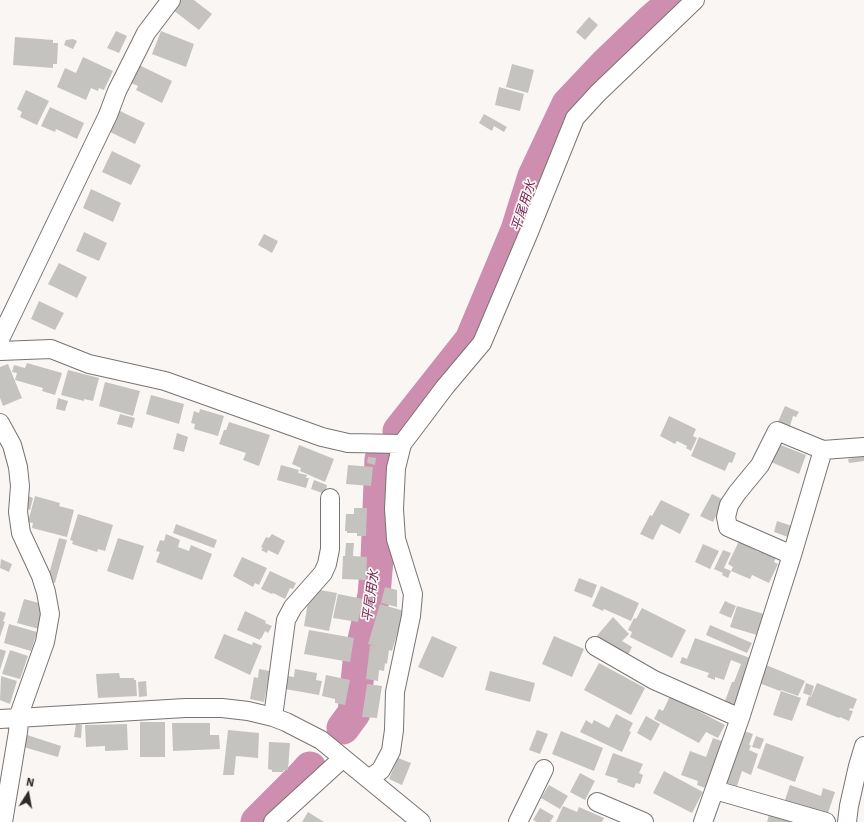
<!DOCTYPE html>
<meta charset="utf-8">
<style>
body{margin:0}
#map{position:relative;width:864px;height:822px;overflow:hidden;background:#faf6f4;font-family:"IBM Plex Sans",sans-serif}
canvas{display:block}
.north{position:absolute;left:8px;top:774px;width:40px;height:40px;-webkit-text-stroke:3px #faf6f4;paint-order:stroke;rotate:11deg;font-size:11px;font-weight:700;line-height:16px;text-align:center;color:#2d2c2b}
.north::after{content:'';display:block;margin:auto;width:14px;height:18px;background:#2d2c2b;clip-path:polygon(50% 0,100% 100%,50% 72%,0 100%)}
</style>
<div id="map">
<canvas width="864" height="822"></canvas>
<div class="north">N</div>
</div>
<script>
const ctx = document.querySelector('canvas').getContext('2d');
ctx.lineJoin = 'round';
const poly = rows => new Path2D(rows.map(r => 'M' + r).join(''));
function trace(path, color, width, dash) { ctx.strokeStyle = color; ctx.lineWidth = width; ctx.lineCap = dash ? 'butt' : 'round'; ctx.setLineDash(dash || []); ctx.stroke(path); }
function paint(path, color) { ctx.fillStyle = color; ctx.fill(path, 'evenodd'); }
function label(font, color, halo, rows, align = 'center') {
  ctx.font = font + ' "IBM Plex Sans","Noto Sans JP",sans-serif'; ctx.lineWidth = 3.5; ctx.setLineDash([]); ctx.textBaseline = 'middle'; ctx.strokeStyle = halo; ctx.fillStyle = color; for (const [text, x, y, turn = 0] of rows) {
    ctx.save(); ctx.translate(x, y); ctx.rotate((+turn || 0) * Math.PI / 180); ctx.textAlign = isNaN(turn) ? turn : align; if (halo) ctx.strokeText(text, 0, 0); ctx.fillText(text, 0, 0); ctx.restore();
  }
}
const river = poly([
 [399,431,471,340,517,230,534,176,568,104,605,65,651,21,675,0],
 [343,728,354,713,359,662,374,595,377,559,381,459],
 [257,822,301,778,310,768]
]);
const building = poly([
 [180,0,194,0,212,14,199,30,173,10],
 [589,17,598,25,585,40,576,32],
 [116,31,127,36,119,53,107,48],
 [161,31,194,44,186,67,152,54],
 [15,37,53,40,53,43,58,43,57,64,53,64,53,68,13,65],
 [73,39,77,41,73,49,64,45,66,40],
 [83,57,113,71,104,90,99,88,98,91,91,88,86,100,57,87,65,68,76,73],
 [512,64,534,70,528,93,506,87],
 [139,65,172,81,162,103,136,90,138,86,131,83],
 [499,87,524,94,520,111,495,105],
 [26,90,49,101,37,125,20,117,22,112,17,109],
 [50,107,84,123,77,139,56,129,55,132,41,126],
 [118,110,145,123,135,144,108,131],
 [484,114,507,127,504,132,494,126,492,131,479,123],
 [112,151,141,165,131,185,102,172],
 [91,189,121,203,113,222,83,208],
 [84,232,107,243,99,261,76,251],
 [264,234,278,241,272,253,258,245],
 [59,263,87,277,77,298,48,284],
 [39,301,64,313,55,330,31,319],
 [27,363,62,373,55,395,42,391,43,388,15,380,17,373,12,372,14,365,25,368],
 [8,364,22,398,3,406,0,398,0,367],
 [68,370,99,378,93,401,84,399,84,401,61,395],
 [105,382,140,391,133,416,99,406],
 [151,395,184,404,179,424,146,414],
 [58,398,68,401,65,411,56,409],
 [785,406,799,412,796,417,793,416,789,429,777,424],
 [200,409,224,416,218,436,194,429,195,424,191,423,194,411,199,413],
 [120,414,135,418,132,428,117,424],
 [669,416,696,429,693,436,697,438,691,451,686,448,687,446,677,441,675,444,660,436],
 [229,422,270,435,259,466,243,460,246,453,219,444,224,430,226,430],
 [177,433,188,437,184,452,173,449],
 [699,437,736,453,732,463,729,462,725,471,691,456],
 [778,444,806,455,799,474,771,462],
 [299,445,334,459,325,482,300,471,301,468,292,464],
 [864,456,864,461,849,463,848,459],
 [368,457,376,458,375,465,367,463],
 [281,465,299,470,298,473,307,475,306,478,309,478,306,488,277,480],
 [348,465,373,467,371,486,346,484],
 [314,480,327,485,325,494,311,489],
 [712,494,724,500,713,522,700,516],
 [28,496,33,498,30,510,25,508],
 [35,496,60,503,59,506,74,510,67,537,32,528,33,523,28,522],
 [661,500,690,514,680,534,661,524,653,540,640,534,650,515,652,516],
 [354,508,367,508,366,536,357,536,357,533,347,533,347,531,345,531,346,514,354,514],
 [78,514,113,525,105,551,98,549,97,552,72,544,73,541,70,540],
 [777,521,792,526,788,537,774,532],
 [176,524,217,540,214,548,173,533],
 [166,534,180,540,178,547,189,551,191,545,212,554,202,580,156,562,160,552,156,551,160,540,164,541],
 [272,534,285,541,278,555,268,550,267,553,261,550,263,548,261,547,266,537,269,538],
 [59,538,67,540,55,583,47,581],
 [118,538,144,546,133,580,107,571],
 [739,541,759,552,760,550,776,558,774,562,778,564,769,583,752,575,750,579,731,571,733,567,728,564],
 [346,543,354,543,353,556,367,557,366,580,342,579,343,556,345,556],
 [703,544,719,551,710,569,695,562],
 [723,550,731,553,724,568,731,571,728,578,722,575,723,573,714,569],
 [242,557,267,568,259,585,255,583,253,587,233,576],
 [1,559,12,564,9,572,0,568],
 [270,571,296,583,293,589,290,588,285,599,273,593,272,594,261,589],
 [579,578,597,585,592,598,574,591],
 [601,586,639,603,631,621,604,609,603,611,592,606],
 [385,587,397,590,397,607,381,603],
 [320,590,337,593,329,631,304,626,308,602],
 [338,594,363,599,358,622,333,618],
 [24,599,39,603,41,621,39,629,17,623],
 [725,601,736,606,731,618,719,613],
 [380,604,404,611,392,651,389,650,387,664,385,663,384,671,379,670,378,681,366,679,370,645,377,646,368,644],
 [737,606,764,614,757,635,730,627],
 [642,608,686,630,672,658,630,637,632,632,628,630,634,618,636,619],
 [0,611,6,613,3,621,5,622,0,637],
 [245,611,266,621,265,623,272,626,268,633,265,631,261,639,260,638,260,640,237,630],
 [613,617,629,634,622,641,632,647,626,659,595,638],
 [9,624,37,632,31,651,4,643],
 [710,625,752,643,747,653,706,635],
 [309,630,354,638,350,662,304,654],
 [224,634,252,645,253,642,262,646,250,675,214,658],
 [432,636,457,647,443,678,418,667],
 [554,636,584,649,572,677,542,664],
 [695,638,753,659,736,714,722,709,732,682,734,682,741,664,731,660,724,680,715,677,715,680,707,677,709,673,680,663,682,657,687,659],
 [0,649,6,651,0,670],
 [10,650,28,656,20,679,2,674],
 [599,663,645,688,631,715,584,690],
 [766,665,805,681,798,696,781,690,780,691,759,683],
 [259,669,270,671,264,702,250,699,254,677,258,678],
 [295,669,317,673,316,680,322,681,319,695,285,689,288,676,294,677],
 [490,671,535,683,530,702,485,690],
 [119,673,120,678,134,678,134,680,136,680,137,696,98,698,96,674],
 [326,675,350,680,345,705,335,703,335,699,322,696],
 [1,676,17,681,10,704,0,700],
 [146,681,147,696,139,697,138,682],
 [806,683,814,686,811,696,803,693],
 [817,683,857,699,853,709,850,708,849,710,853,711,849,721,840,717,839,718,806,705,809,696,811,697],
 [367,684,382,686,377,718,362,717],
 [781,691,801,698,792,721,773,715],
 [670,696,725,725,718,738,706,732,699,743,654,719,659,709,663,711],
 [616,714,633,723,629,731,631,732,622,752,580,732,586,720,592,724,594,720,609,728],
 [646,716,660,724,651,741,637,733],
 [140,722,165,722,165,757,140,757],
 [172,723,210,723,210,735,219,735,220,749,173,751],
 [76,724,82,725,81,738,74,737],
 [127,724,128,750,105,751,105,746,86,747,85,725],
 [228,730,259,733,258,758,236,756,234,775,223,775],
 [537,730,548,734,540,754,529,750],
 [741,730,753,734,749,745,751,745,749,750,758,754,751,775,742,771,737,786,723,782],
 [561,731,603,748,594,771,552,754],
 [24,734,61,746,58,757,20,746],
 [756,736,764,739,760,749,752,747],
 [713,738,727,743,710,790,697,785,698,781,681,775,690,751,706,757],
 [269,742,290,743,288,770,284,770,283,772,272,772,272,770,268,769],
 [766,743,804,757,795,782,757,768],
 [613,753,643,764,639,773,643,775,640,784,636,783,634,788,617,782,618,779,605,775],
 [398,758,411,763,402,785,389,779],
 [664,771,703,792,692,813,653,793],
 [580,773,595,781,585,800,570,792],
 [549,785,568,796,560,809,541,798],
 [790,785,821,796,823,788,835,792,826,819,783,806],
 [563,806,577,812,579,807,604,818,602,822,556,822],
 [540,808,554,816,550,822,537,822,533,820],
 [308,812,324,822,302,822],
 [769,815,791,822,767,822]
]);
const minor = poly([
 [0,339,108,115,117,91,146,33,171,0],
 [0,351,51,349,89,364,165,381,322,437,348,443,402,444],
 [0,423,12,445,18,467,20,486,18,512,21,533,41,576,46,592,50,614,45,642,20,712,18,732,3,822],
 [792,555,728,527,726,517,729,505,737,493,760,465,777,431,823,450],
 [595,646,654,680,740,718],
 [273,717,286,620,293,607,323,573,327,564,330,549,330,498],
 [0,719,185,708,222,708,248,711,273,717,286,722,321,740,421,822],
 [369,779,381,770,391,751,394,730,395,692,411,616,413,594,396,539,394,509,396,468,402,444,445,387,482,343,529,232,575,118,598,93,695,0],
 [715,790,826,822],
 [597,802,644,822],
 [273,822,343,758],
 [518,822,544,769],
 [703,822,740,718,792,555,823,450,864,447],
 [847,822,849,806,858,766,864,746]
]);
const waterNames = [
 ["平尾用水",524,206,-72],
 ["平尾用水",371,596,-82]
];
trace(river, '#ce8eb0', 33);
paint(building, '#c5c3c0');
trace(minor, '#787472', 20);
trace(minor, '#fff', 18);
label('italic 13px', '#752957', '#faf6f4', waterNames);
</script>
